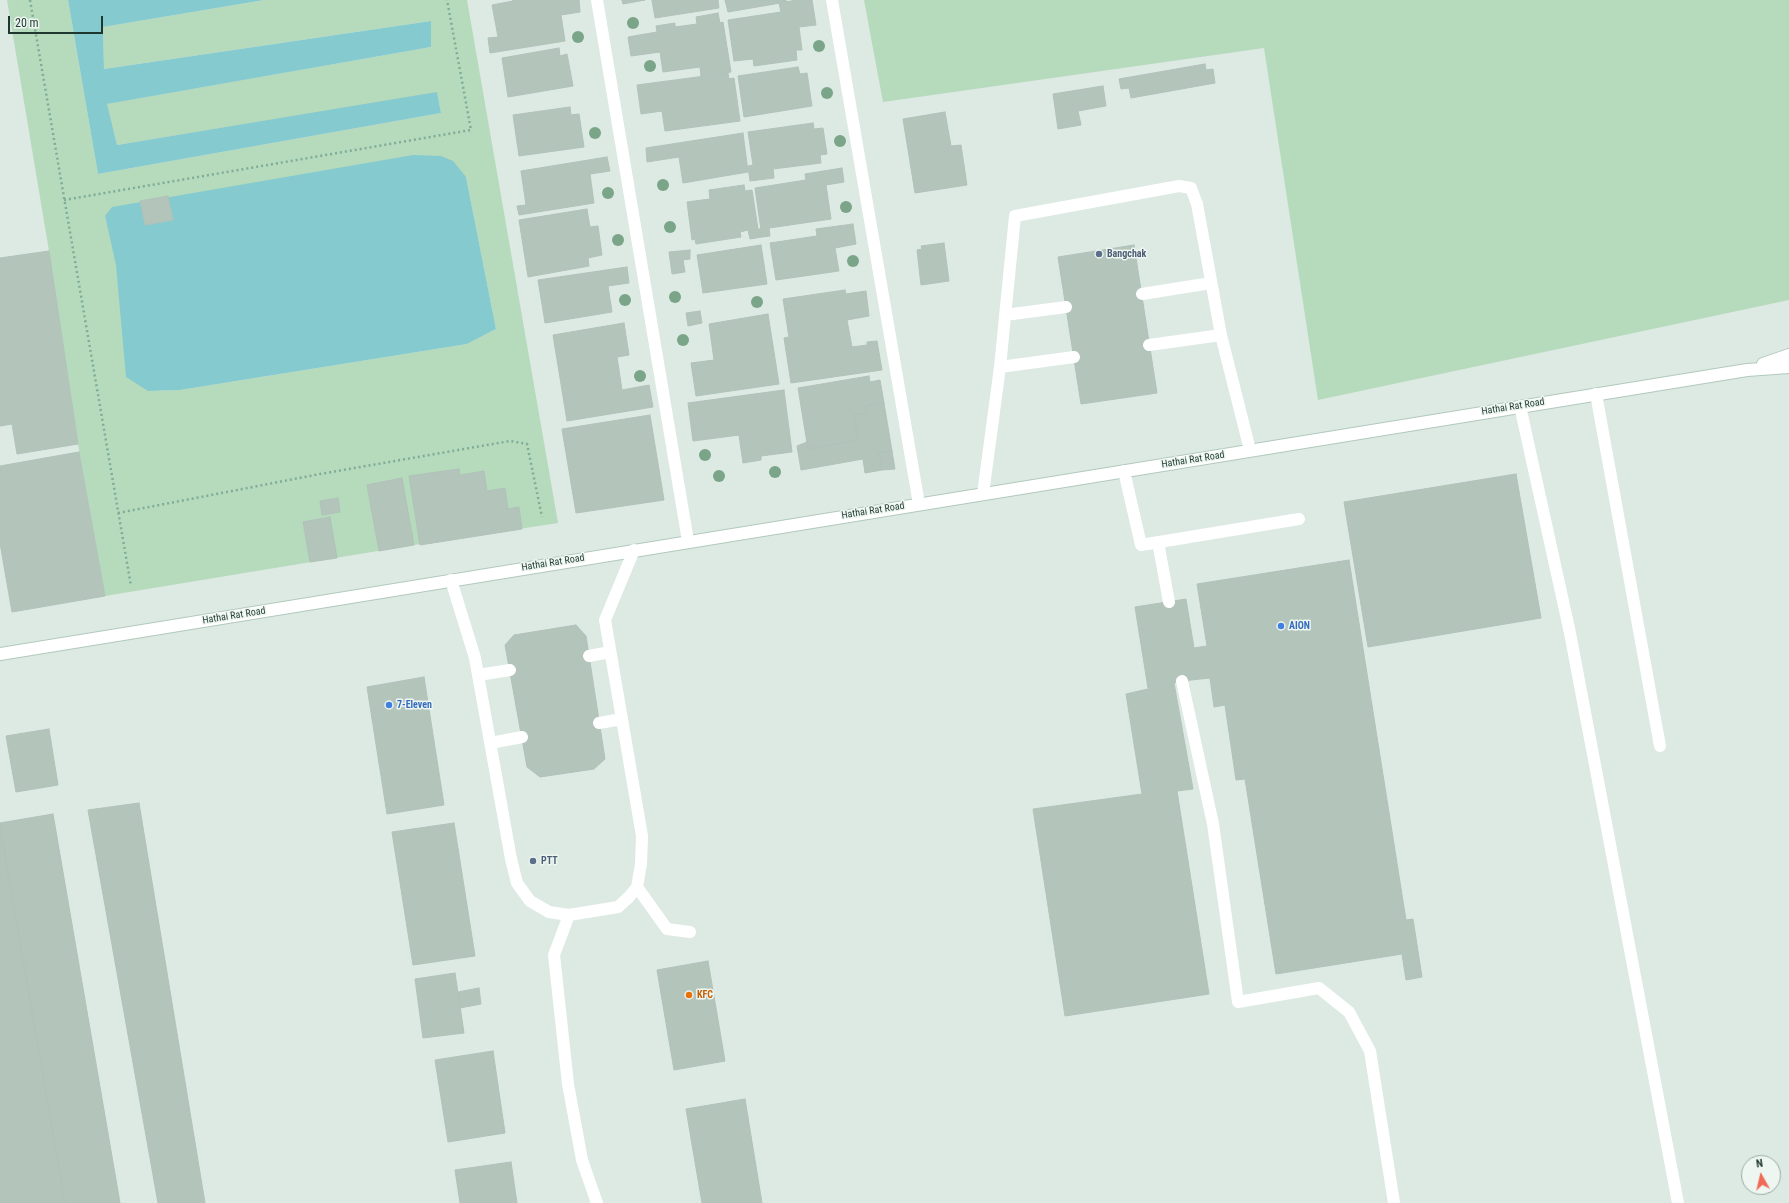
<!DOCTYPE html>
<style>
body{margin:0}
#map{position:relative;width:1789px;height:1203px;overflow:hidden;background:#dde9e3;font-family:"Roboto Condensed",sans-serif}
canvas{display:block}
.north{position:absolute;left:1741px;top:1155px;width:40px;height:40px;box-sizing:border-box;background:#edf6f1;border:1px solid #9baaa3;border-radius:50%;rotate:352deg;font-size:11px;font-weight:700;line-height:16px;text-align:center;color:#1f382f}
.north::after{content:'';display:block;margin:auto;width:14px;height:18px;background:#f06b55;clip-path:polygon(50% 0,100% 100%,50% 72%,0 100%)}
.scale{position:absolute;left:8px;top:16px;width:95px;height:18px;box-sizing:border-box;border:2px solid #1f382f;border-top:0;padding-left:5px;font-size:12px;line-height:14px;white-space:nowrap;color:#1f382f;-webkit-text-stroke:3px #edf6f1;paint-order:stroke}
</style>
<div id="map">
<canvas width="1789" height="1203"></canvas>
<div class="north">N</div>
<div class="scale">20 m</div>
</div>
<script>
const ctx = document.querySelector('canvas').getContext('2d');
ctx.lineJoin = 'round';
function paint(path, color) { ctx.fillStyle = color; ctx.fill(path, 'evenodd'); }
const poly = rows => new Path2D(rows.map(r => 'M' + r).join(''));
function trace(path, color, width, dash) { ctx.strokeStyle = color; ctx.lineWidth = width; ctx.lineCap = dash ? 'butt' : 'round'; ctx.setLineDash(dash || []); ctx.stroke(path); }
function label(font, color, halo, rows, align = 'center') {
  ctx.font = font + ' "Roboto Condensed",sans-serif'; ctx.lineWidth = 3; ctx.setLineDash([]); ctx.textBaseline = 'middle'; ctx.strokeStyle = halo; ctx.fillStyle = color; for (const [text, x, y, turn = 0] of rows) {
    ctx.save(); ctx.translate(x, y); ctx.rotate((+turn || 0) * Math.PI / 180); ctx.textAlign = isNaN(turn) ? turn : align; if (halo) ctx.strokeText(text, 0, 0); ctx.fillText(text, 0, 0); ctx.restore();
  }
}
const green = poly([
 [7,0,68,0,98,174,441,113,437,93,117,145,106,104,431,47,431,21,104,69,103,27,264,0,467,0,558,523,414,545,105,596,78,444,49,251],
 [466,177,496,329,467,344,180,390,148,391,105,216],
 [864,0,1789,0,1789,300,1318,400,1264,48,883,102]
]);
const water = poly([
 [68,0,264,0,103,27,104,69,431,21,431,47,107,104,117,145,437,92,441,113,98,174],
 [413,155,441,156,453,161,466,177,496,329,467,344,180,390,148,391,126,377,116,265,105,216,112,207]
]);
const building = poly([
 [513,0,579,0,580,12,561,15,565,41,490,53,488,38,498,37,492,5,513,1,513,0],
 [622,0,645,0,623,4,622,0],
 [652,0,718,0,719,8,655,18,652,0],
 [725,0,786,0,786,2,728,12,725,0],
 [797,0,812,0,816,25,799,27,802,50,796,50,797,60,754,66,753,59,734,61,728,20,781,12,779,3,797,0],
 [718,13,720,23,723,22,731,72,701,76,700,67,663,72,660,52,631,56,628,37,657,32,656,26,675,23,675,27,697,24,696,17,718,13],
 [559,48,560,56,567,54,573,86,508,97,502,58,559,48],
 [1205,64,1206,70,1213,69,1215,83,1131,98,1129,88,1121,89,1119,79,1205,64],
 [798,67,800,74,807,73,812,106,744,117,738,76,798,67],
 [728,73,729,79,734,78,740,121,665,131,662,111,641,114,637,85,728,73],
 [1103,86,1106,106,1078,111,1081,125,1058,129,1053,94,1103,86],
 [570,107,571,115,579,114,584,147,519,156,513,115,570,107],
 [945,112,951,146,961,145,967,185,915,193,903,119,945,112],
 [813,123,814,129,823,128,827,154,820,155,821,163,773,169,774,178,750,181,748,166,753,165,748,132,813,123],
 [743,133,748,172,683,183,679,157,647,162,646,148,743,133],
 [607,157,610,171,590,174,594,203,519,215,517,206,526,205,521,171,607,157],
 [842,168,844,182,826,185,831,219,769,228,770,236,762,237,755,188,806,180,805,174,842,168],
 [744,185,745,191,752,190,758,229,761,229,762,237,750,239,748,230,740,232,741,237,696,244,695,239,692,240,687,202,710,199,709,190,744,185],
 [168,196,173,220,145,225,140,201,168,196],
 [587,209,590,227,598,226,602,255,588,258,589,266,528,277,519,220,587,209],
 [853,224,856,244,835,248,839,271,776,280,770,243,817,236,816,229,853,224],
 [944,243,949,281,921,285,917,250,922,249,921,246,944,243],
 [761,245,767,284,703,293,697,255,761,245],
 [1134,245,1157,393,1081,404,1058,257,1134,245],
 [690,250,690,259,683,260,685,272,672,274,669,252,690,250],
 [49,251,78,444,17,454,12,424,0,426,0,258,49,251],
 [627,267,629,283,608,286,612,312,545,323,538,280,627,267],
 [845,290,846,294,866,291,869,316,847,320,852,347,867,345,867,342,877,341,882,370,791,383,784,338,789,337,783,299,845,290],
 [700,311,702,323,688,326,686,313,700,311],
 [768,314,779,384,696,396,691,363,714,360,709,324,768,314],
 [624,323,629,355,617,357,622,390,649,385,653,407,567,421,553,335,624,323],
 [869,376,870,382,880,380,884,403,865,406,866,413,854,415,858,440,808,449,798,388,869,376],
 [784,390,792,452,761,456,761,460,743,463,739,435,693,441,688,403,784,390],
 [884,403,892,451,879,453,882,470,865,473,863,459,801,470,797,446,807,442,808,449,858,440,854,415,866,413,865,406,884,403],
 [650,415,664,500,576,513,562,429,650,415],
 [892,451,895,469,882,470,879,453,892,451],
 [79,452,105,596,12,612,0,543,0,466,79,452],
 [459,469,460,475,484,471,487,491,505,488,508,509,519,507,522,529,420,545,409,476,459,469],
 [1516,474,1541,618,1368,647,1344,502,1516,474],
 [402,478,414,545,379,551,367,485,402,478],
 [338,498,340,512,322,515,320,501,338,498],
 [330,517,337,558,310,562,303,522,330,517],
 [1349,560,1406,920,1413,919,1422,977,1406,980,1402,954,1276,974,1245,779,1236,780,1225,705,1214,707,1210,678,1182,681,1148,688,1135,607,1186,599,1194,648,1207,646,1197,584,1349,560],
 [576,625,586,636,605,759,594,769,540,777,527,767,505,645,514,635,576,625],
 [424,677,444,805,387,814,367,687,424,677],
 [1174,683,1193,789,1177,791,1209,994,1065,1016,1033,809,1142,794,1126,694,1174,683],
 [49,729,58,785,16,792,6,736,49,729],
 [139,803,205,1203,158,1203,88,810,139,803],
 [53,814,120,1203,65,1203,0,826,0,823,53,814],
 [454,823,475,956,413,965,392,832,454,823],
 [0,826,65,1203,0,1203,0,826],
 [708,961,725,1061,674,1070,657,970,708,961],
 [455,973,464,1033,423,1038,415,979,455,973],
 [479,988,481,1004,460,1008,458,992,479,988],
 [493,1051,505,1133,448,1142,435,1060,493,1051],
 [745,1099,762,1203,702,1203,686,1109,745,1099],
 [511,1162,517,1203,460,1203,455,1170,511,1162]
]);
const path = poly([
 [30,0,131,586],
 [64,200,471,130,447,0],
 [118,513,320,474,510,441,527,444,542,517]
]);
const lane = poly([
 [1142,294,1211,283],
 [1005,315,1066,307],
 [1149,345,1221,335],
 [1000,367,1074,357],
 [1596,394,1660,746],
 [1124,471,1141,545,1299,519],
 [983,494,1000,367,1015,216,1179,186,1191,188,1197,204,1221,335,1250,450],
 [1158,542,1169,602],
 [451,580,475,658,511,859,517,883,530,901,549,912,569,915,618,907,629,897,637,887,641,864,642,836,605,620,634,550],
 [589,656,610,652],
 [478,675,510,670],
 [1182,681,1213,824,1238,1002,1319,988,1349,1012,1370,1051,1394,1203],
 [599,723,622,719],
 [490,743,522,737],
 [637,887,667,929,690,932],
 [569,915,554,955,568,1084,582,1160,597,1203]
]);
const street = poly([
 [597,0,688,541],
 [832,0,919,504],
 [1520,406,1570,633,1678,1203]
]);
const secondary = poly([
 [1763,364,1789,355],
 [0,654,1747,370,1789,367]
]);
const trees = [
 [633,23],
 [578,37],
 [819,46],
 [650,66],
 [827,93],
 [595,133],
 [840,141],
 [663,185],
 [608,193],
 [846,207],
 [670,227],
 [618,240],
 [853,261],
 [675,297],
 [625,300],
 [757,302],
 [683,340],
 [640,376],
 [705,455],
 [775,472],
 [719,476]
];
const markers = [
 [1099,254,4,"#5c6f8a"],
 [1281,626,4,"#3f7fe0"],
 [389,705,4,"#3f7fe0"],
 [533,861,4,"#5c6f8a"],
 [689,995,4,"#e8710a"]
];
const serviceNames = [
 ["Bangchak",1107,254],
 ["PTT",541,861]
];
const streetNames = [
 ["Hathai Rat Road",1513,407,-9],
 ["Hathai Rat Road",1193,460,-9],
 ["Hathai Rat Road",873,511,-9],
 ["Hathai Rat Road",553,563,-9],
 ["Hathai Rat Road",234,616,-9]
];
const shopNames = [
 ["AION",1289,626],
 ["7-Eleven",397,705]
];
const foodNames = [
 ["KFC",697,995]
];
paint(green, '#b6dabc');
paint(water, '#85cace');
paint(building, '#b3c4bb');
trace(building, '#b0c2b9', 1);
trace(secondary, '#b1c9bd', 14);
trace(path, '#7eac99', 2.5, [2, 3]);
trace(lane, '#fff', 12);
trace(street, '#fff', 12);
trace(secondary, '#fff', 12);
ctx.fillStyle = '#7ba588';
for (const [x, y] of trees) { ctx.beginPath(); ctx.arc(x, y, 6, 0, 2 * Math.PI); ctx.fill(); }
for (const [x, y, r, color] of markers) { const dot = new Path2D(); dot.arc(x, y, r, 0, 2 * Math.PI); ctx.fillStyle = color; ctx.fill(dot); trace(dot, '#edf6f1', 1.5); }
label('bold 10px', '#4e5e75', '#edf6f1', serviceNames, 'left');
label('10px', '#1f382f', '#edf6f1', streetNames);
label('bold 10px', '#366cbe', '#edf6f1', shopNames, 'left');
label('bold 10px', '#c56008', '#edf6f1', foodNames, 'left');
</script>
